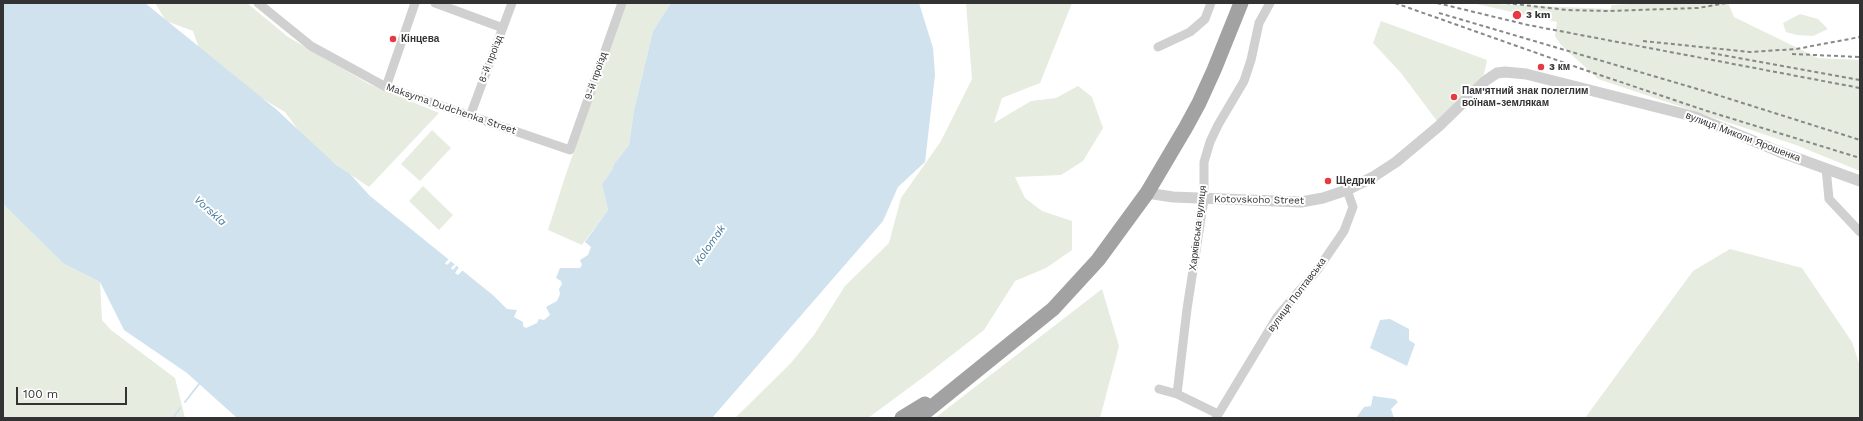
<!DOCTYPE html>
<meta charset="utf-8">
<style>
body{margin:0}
#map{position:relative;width:1863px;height:421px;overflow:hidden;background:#fff;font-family:"Work Sans",sans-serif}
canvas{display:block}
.frame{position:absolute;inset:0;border:4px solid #333;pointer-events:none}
.scale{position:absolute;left:16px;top:387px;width:111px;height:18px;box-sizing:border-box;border:2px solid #333;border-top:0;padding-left:5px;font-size:12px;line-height:14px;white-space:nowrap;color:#333;-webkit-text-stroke:3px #fff;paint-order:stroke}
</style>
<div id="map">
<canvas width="1863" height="421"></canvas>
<div class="frame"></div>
<div class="scale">100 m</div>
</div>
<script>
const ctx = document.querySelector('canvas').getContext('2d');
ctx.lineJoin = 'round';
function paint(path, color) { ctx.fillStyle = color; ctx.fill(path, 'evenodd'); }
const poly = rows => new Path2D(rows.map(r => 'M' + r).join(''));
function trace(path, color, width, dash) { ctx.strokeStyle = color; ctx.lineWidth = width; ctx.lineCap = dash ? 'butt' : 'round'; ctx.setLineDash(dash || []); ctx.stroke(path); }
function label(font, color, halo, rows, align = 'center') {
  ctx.font = font + ' "Work Sans",sans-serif'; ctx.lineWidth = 4; ctx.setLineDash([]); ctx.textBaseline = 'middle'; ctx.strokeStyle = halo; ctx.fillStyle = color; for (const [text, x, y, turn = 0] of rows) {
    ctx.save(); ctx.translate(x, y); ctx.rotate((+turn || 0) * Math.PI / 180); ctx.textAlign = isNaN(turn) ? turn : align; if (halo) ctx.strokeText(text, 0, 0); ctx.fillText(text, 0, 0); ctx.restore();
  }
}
const green = poly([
 [155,3,247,3,288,37,369,84,439,113,369,187,336,165,308,143,285,112,245,88,200,51,193,31,166,21],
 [626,3,671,3,653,31,634,110,629,145,614,164,612,170,602,184,608,210,582,245,548,230,566,174],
 [966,3,1072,3,1040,83,1002,98,994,123,1031,101,1056,98,1078,86,1092,97,1103,128,1083,161,1061,175,1015,177,1025,198,1042,211,1072,221,1072,250,1046,268,1015,281,984,330,925,376,868,418,735,418,790,364,814,335,845,286,889,243,901,198,941,141,972,79],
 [1472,3,1610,9,1612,5,1648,3,1728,3,1734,17,1818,58,1860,60,1860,171,1796,145,1598,79,1561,45,1555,36,1557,22],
 [1800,14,1818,19,1828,29,1813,36,1797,35,1786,32,1783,23],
 [1381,21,1487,60,1484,74,1437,121,1401,73,1373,43],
 [432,130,451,148,420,181,401,164],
 [423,186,453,215,439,230,409,201],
 [3,204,64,264,100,282,102,320,111,330,175,378,185,418,3,418],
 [1730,249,1802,268,1852,342,1860,366,1860,418,1585,418,1693,271],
 [1102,289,1119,346,1100,418,935,418]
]);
const water = poly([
 [3,3,145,3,277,110,336,165,350,174,370,196,494,296,507,309,517,310,514,317,523,322,523,326,526,328,537,323,539,319,544,320,550,315,546,307,557,301,560,294,559,289,562,284,561,281,556,278,560,268,580,268,582,265,580,260,588,255,591,247,585,242,608,210,602,184,612,170,614,164,629,145,634,110,653,31,671,3,919,3,933,48,935,75,925,162,898,187,883,221,712,418,237,418,187,373,124,330,100,282,64,264,3,204],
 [1390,319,1409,329,1409,340,1415,344,1407,366,1370,348,1380,320],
 [1373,396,1395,399,1398,402,1391,409,1394,418,1356,418,1364,407,1371,406]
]);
const pier = poly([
 [450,258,464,269,458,275,455,273,459,267,457,265,453,270,451,268,455,264,451,261,447,265,445,263]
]);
const stream = poly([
 [185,402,199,384],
 [173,418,180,408]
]);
const minor = poly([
 [258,3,311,46,386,87,570,150,622,3],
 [435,3,503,28],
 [1158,47,1190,32,1205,19,1211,3],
 [386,87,415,3],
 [470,116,512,3],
 [1826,168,1829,199,1860,232],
 [1159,389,1177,394],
 [1218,414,1177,394,1187,309,1204,199,1204,162,1210,142,1218,125,1244,81,1251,60,1259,23,1270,3],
 [1216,418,1277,317,1318,269,1344,231,1353,207,1347,190]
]);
const tertiary = poly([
 [1147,193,1173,197,1301,202,1323,198,1347,190,1373,177,1396,162,1439,126,1485,81,1497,73,1505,72,1526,74,1696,117,1780,152,1860,181]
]);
const trunk = poly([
 [902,418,925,404],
 [918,418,1053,309,1098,260,1147,193,1186,127,1199,103,1214,70,1241,3]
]);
const rail = poly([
 [1395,3,1582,69,1707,111,1860,158],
 [1437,3,1528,25,1860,88],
 [1506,3,1567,10,1607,11,1698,8,1726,3],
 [1439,13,1711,93,1860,140],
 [1643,41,1750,52,1796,49,1860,37],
 [1711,53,1860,80],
 [1792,54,1860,57]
]);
const markers = [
 [1517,15,5,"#e63946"],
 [393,39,4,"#e63946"],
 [1541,67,4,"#e63946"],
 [1454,97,4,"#e63946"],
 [1328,181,4,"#e63946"]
];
const poiNames = [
 ["3 km",1526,15],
 ["Кінцева",401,39],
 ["3 км",1549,67],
 ["Пам'ятний знак полеглим",1462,91],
 ["воїнам-землякам",1462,103],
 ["Щедрик",1336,181]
];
const streetNames = [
 ["8-й проїзд",491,59,-69],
 ["9-й проїзд",596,76,-71],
 ["Maksyma Dudchenka Street",451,109,19],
 ["вулиця Миколи Ярошенка",1743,137,21],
 ["Kotovskoho Street",1259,200,1],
 ["Харківська вулиця",1198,228,-83],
 ["вулиця Полтавська",1297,295,-53]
];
const waterNames = [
 ["Vorskla",210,211,42],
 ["Kolomak",710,245,-55]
];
paint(green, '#e6ecdf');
paint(water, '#cfe2ee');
paint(pier, '#fff');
trace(stream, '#cfe2ee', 2);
trace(minor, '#d0d0d0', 9);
trace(tertiary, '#d0d0d0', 11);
trace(trunk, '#a2a2a2', 15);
trace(rail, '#888', 2, [4, 3]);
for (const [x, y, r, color] of markers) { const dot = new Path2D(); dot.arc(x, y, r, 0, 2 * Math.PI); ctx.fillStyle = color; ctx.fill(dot); trace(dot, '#fff', 1.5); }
label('bold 10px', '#333', '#fff', poiNames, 'left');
label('10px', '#333', '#fff', streetNames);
label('italic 11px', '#3f7597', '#fff', waterNames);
</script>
